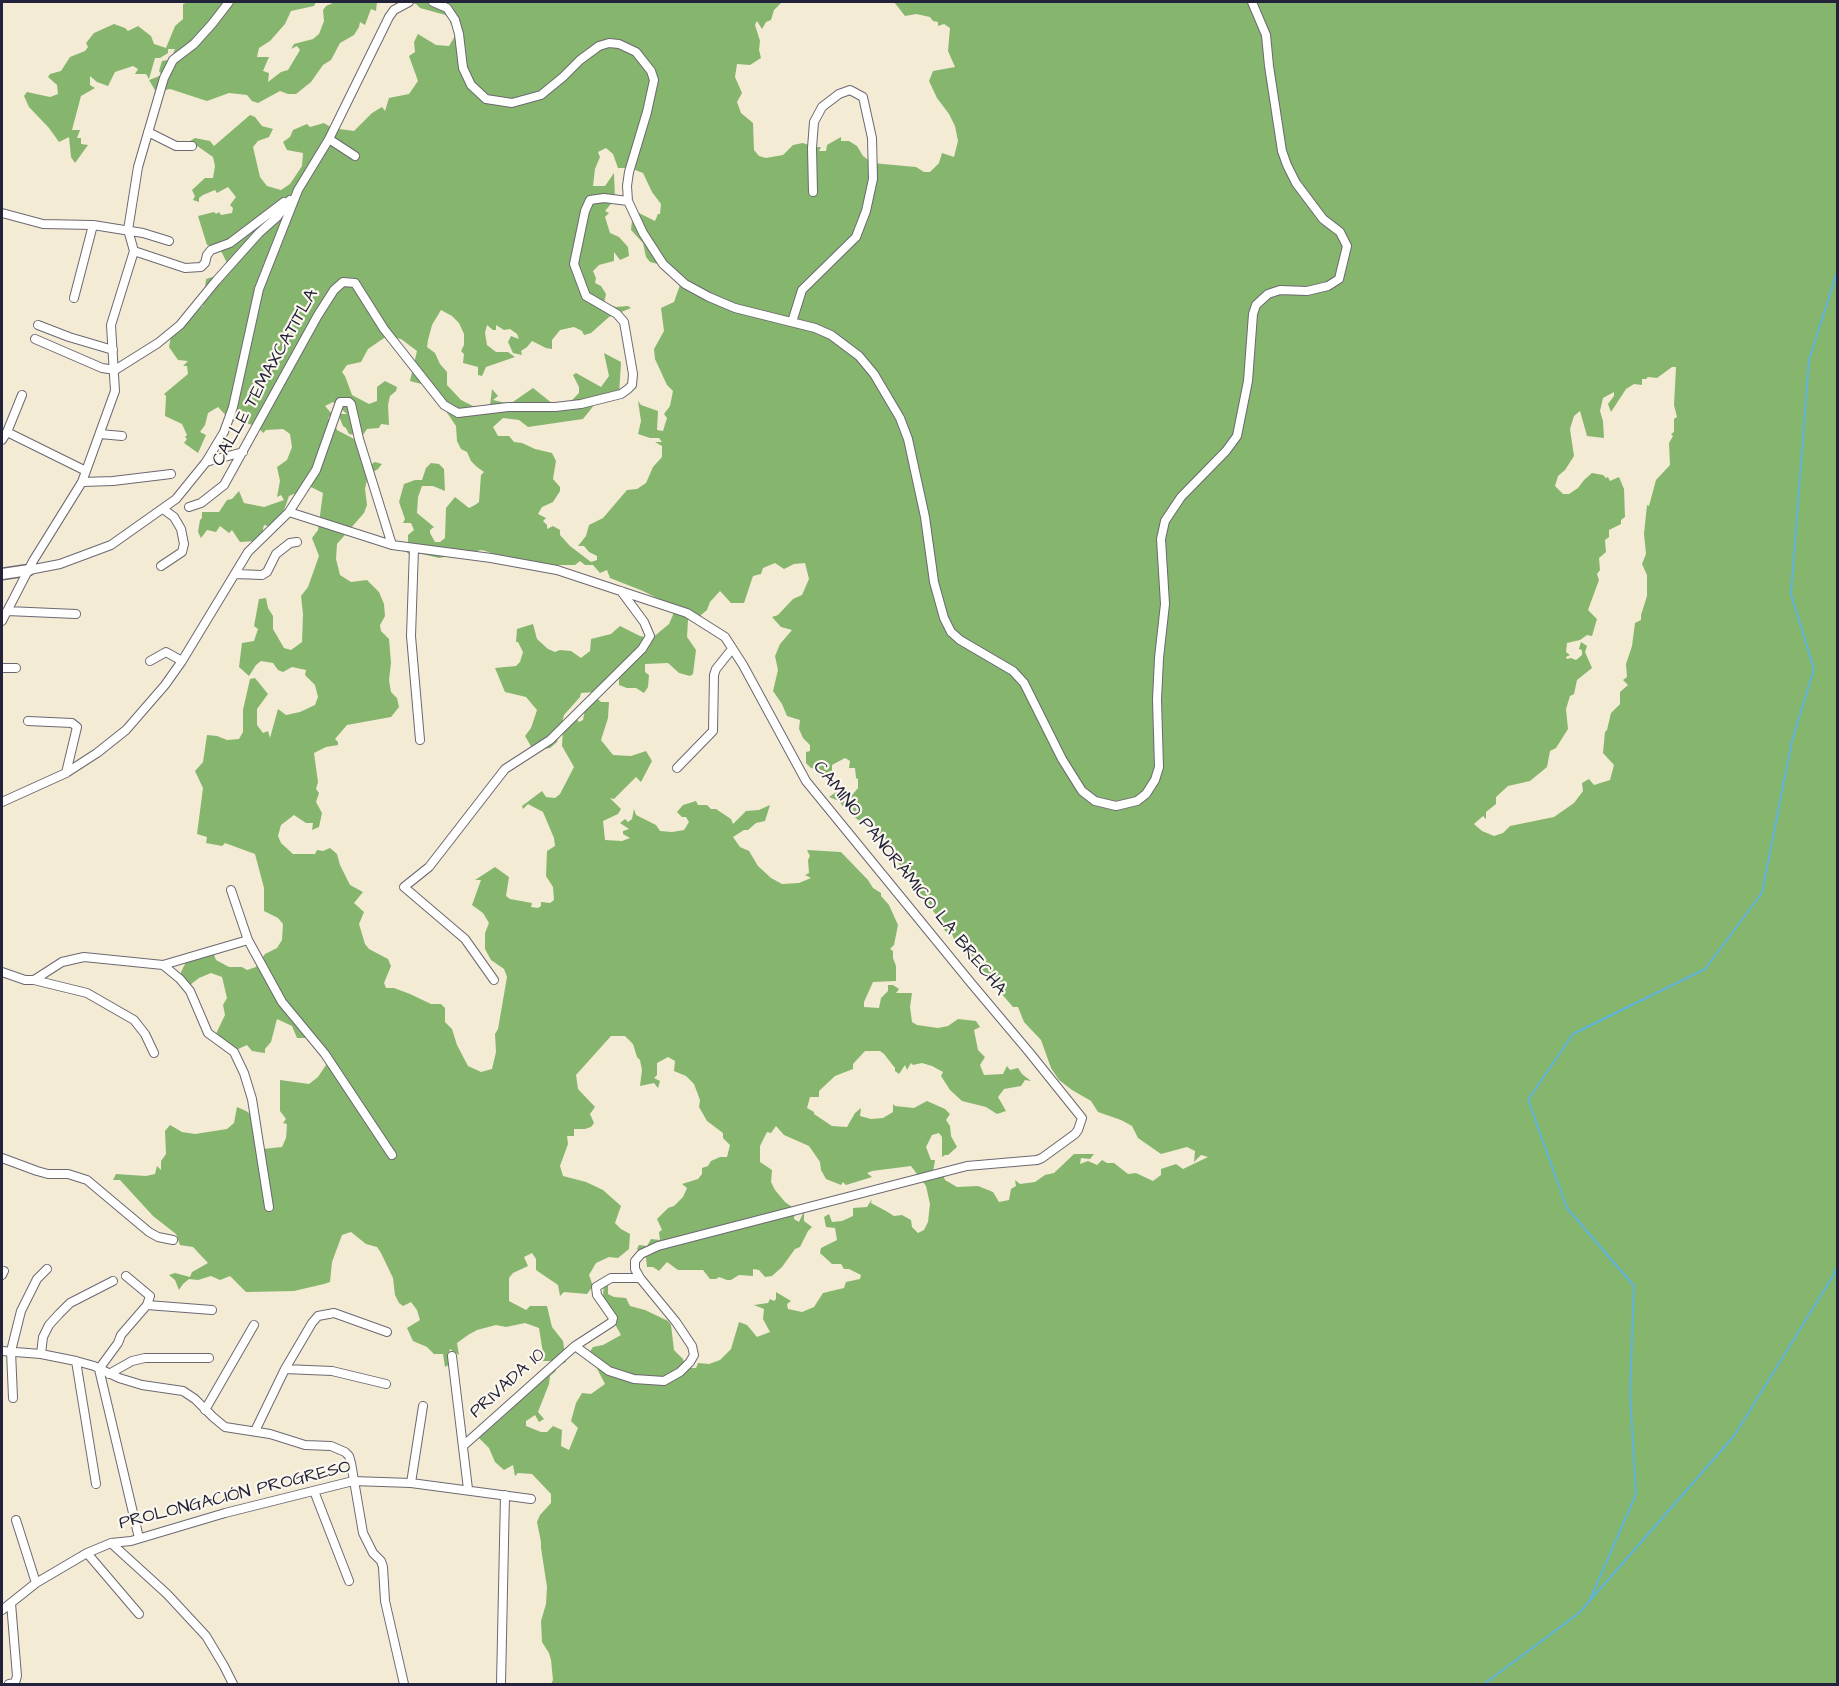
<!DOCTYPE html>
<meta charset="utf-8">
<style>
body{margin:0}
#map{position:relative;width:1839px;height:1686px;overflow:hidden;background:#f4ebd5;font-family:"Architects Daughter",sans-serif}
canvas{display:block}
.frame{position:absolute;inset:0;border:3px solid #22223b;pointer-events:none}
</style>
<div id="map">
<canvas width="1839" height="1686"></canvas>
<div class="frame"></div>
</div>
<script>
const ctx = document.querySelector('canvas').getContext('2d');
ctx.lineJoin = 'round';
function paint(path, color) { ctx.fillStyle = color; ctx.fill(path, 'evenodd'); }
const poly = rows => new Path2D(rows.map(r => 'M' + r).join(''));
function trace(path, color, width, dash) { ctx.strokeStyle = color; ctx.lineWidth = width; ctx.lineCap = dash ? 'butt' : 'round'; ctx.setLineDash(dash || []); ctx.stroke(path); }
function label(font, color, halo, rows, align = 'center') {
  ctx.font = font + ' "Architects Daughter",sans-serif'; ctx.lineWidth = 4.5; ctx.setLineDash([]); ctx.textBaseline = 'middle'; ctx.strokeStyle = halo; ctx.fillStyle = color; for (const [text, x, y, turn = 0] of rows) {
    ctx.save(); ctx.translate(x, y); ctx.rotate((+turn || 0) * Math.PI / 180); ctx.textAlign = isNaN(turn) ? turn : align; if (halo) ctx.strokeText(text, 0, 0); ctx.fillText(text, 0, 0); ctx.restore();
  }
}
const forest = poly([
 [189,2,316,2,314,6,291,11,285,24,270,41,259,48,257,57,269,57,263,71,269,73,268,82,281,72,288,70,300,50,297,46,291,49,294,44,313,39,319,34,324,21,323,10,326,6,335,2,377,2,376,11,371,9,365,25,360,22,359,27,354,35,340,43,331,60,323,65,311,82,296,94,288,94,280,91,258,103,252,101,247,95,229,93,207,101,170,89,156,92,149,80,162,75,159,71,162,61,174,59,173,54,175,49,168,49,168,53,160,58,155,58,149,79,146,74,135,74,138,69,133,66,115,72,108,86,97,82,90,76,90,85,95,88,81,96,72,130,80,130,77,138,81,138,81,144,88,145,75,163,71,157,69,137,59,142,49,128,29,107,24,96,27,92,50,97,58,94,57,85,48,77,50,74,61,71,70,57,85,51,88,47,86,43,94,33,114,24,125,28,128,31,138,26,151,36,154,44,166,48,175,26,183,19,183,4],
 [406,2,782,2,774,10,771,20,766,22,762,29,757,21,755,25,760,41,759,50,761,58,750,65,737,64,735,77,742,93,737,102,741,113,753,123,754,150,759,156,766,158,783,155,793,145,803,143,814,147,821,147,819,151,826,151,827,145,841,137,841,141,849,141,857,146,863,156,872,163,916,167,924,172,930,172,939,163,942,153,954,157,958,141,955,126,949,114,937,98,929,81,933,71,955,67,948,51,950,28,944,24,938,26,938,22,933,21,930,17,916,14,905,16,894,2,1837,2,1837,1684,551,1684,553,1680,551,1660,549,1653,542,1642,541,1621,546,1604,547,1587,541,1548,541,1542,537,1522,540,1515,551,1503,551,1494,532,1474,518,1473,515,1476,513,1465,504,1470,495,1462,489,1448,476,1435,487,1423,498,1421,505,1415,550,1366,556,1371,550,1376,549,1384,538,1412,544,1419,539,1422,535,1415,526,1421,526,1426,541,1432,547,1432,553,1426,562,1430,561,1446,569,1450,578,1428,571,1421,576,1403,582,1393,591,1394,605,1384,589,1353,593,1347,603,1345,621,1335,616,1326,610,1306,603,1297,604,1281,608,1286,608,1294,614,1297,626,1298,630,1306,645,1310,668,1321,671,1325,674,1350,683,1359,686,1368,696,1368,698,1363,709,1364,720,1360,731,1349,739,1322,747,1325,757,1337,770,1332,763,1319,764,1309,754,1305,768,1303,770,1299,774,1301,776,1299,776,1292,791,1301,787,1304,788,1309,802,1312,814,1307,823,1293,844,1288,846,1282,860,1279,861,1275,849,1269,844,1269,841,1264,832,1264,820,1253,821,1248,837,1240,835,1228,826,1227,824,1217,829,1214,832,1222,842,1221,853,1216,853,1208,867,1207,872,1199,871,1203,886,1211,894,1216,902,1215,911,1220,912,1227,918,1233,924,1230,928,1222,930,1204,926,1186,911,1166,872,1171,867,1173,872,1177,846,1185,843,1182,841,1185,826,1179,821,1170,820,1162,809,1146,784,1135,776,1126,771,1133,767,1132,760,1146,760,1162,772,1170,771,1182,775,1190,785,1202,795,1209,794,1219,799,1222,804,1211,804,1221,812,1227,808,1231,800,1247,795,1249,782,1267,772,1276,765,1277,759,1270,753,1269,753,1276,739,1275,731,1280,727,1280,719,1277,716,1279,710,1279,703,1270,678,1270,667,1262,659,1271,653,1267,647,1267,646,1258,637,1249,639,1245,647,1246,651,1239,660,1240,659,1232,662,1230,657,1219,668,1208,674,1206,683,1197,687,1188,682,1184,698,1179,702,1174,702,1168,708,1166,711,1161,720,1157,727,1157,730,1145,723,1138,723,1133,707,1121,699,1107,700,1100,694,1084,686,1076,674,1071,675,1061,668,1057,657,1063,657,1075,654,1078,660,1081,658,1088,654,1083,640,1086,642,1070,640,1060,637,1057,633,1044,625,1036,611,1036,576,1075,578,1089,595,1107,590,1114,594,1123,591,1127,585,1129,574,1129,574,1136,567,1136,568,1144,560,1166,563,1176,586,1182,603,1190,621,1206,615,1223,621,1229,630,1234,629,1249,618,1258,609,1257,596,1263,589,1275,593,1286,587,1294,564,1292,560,1296,558,1285,536,1270,536,1259,532,1253,524,1257,528,1266,513,1273,509,1278,509,1301,526,1310,530,1306,547,1306,552,1327,563,1341,566,1362,562,1364,551,1361,541,1361,541,1357,546,1354,543,1353,539,1328,525,1323,506,1327,496,1325,477,1330,468,1335,457,1343,459,1355,450,1349,448,1357,452,1363,445,1367,443,1354,434,1354,427,1347,413,1341,407,1328,420,1320,417,1310,411,1302,403,1306,399,1303,395,1295,393,1278,381,1253,377,1247,366,1244,351,1232,342,1235,332,1262,330,1282,324,1284,294,1291,246,1292,230,1276,220,1280,211,1276,198,1280,189,1279,183,1284,179,1290,175,1280,169,1275,175,1273,190,1277,192,1272,208,1263,193,1247,180,1245,176,1234,153,1216,120,1180,113,1180,116,1174,146,1176,155,1174,157,1166,161,1170,161,1161,166,1154,165,1131,170,1125,182,1132,195,1134,227,1129,234,1123,237,1107,246,1111,255,1118,256,1131,253,1134,263,1149,282,1147,286,1138,287,1124,283,1123,286,1119,280,1111,280,1080,309,1084,318,1077,326,1065,324,1054,311,1038,297,1038,292,1026,277,1019,271,1042,265,1049,265,1053,252,1051,247,1045,236,1050,218,1046,214,1038,225,1015,223,1005,227,998,222,977,211,973,199,978,190,985,181,979,181,972,190,954,214,955,216,960,229,967,242,967,247,970,256,967,265,954,277,948,282,940,283,924,278,918,264,911,264,888,255,854,225,843,222,846,206,843,207,837,197,834,203,788,195,771,203,762,207,735,217,736,227,740,239,739,243,732,243,710,250,679,255,678,268,694,257,709,257,725,263,733,268,731,270,738,278,709,286,715,300,712,315,705,318,697,315,685,305,675,306,670,292,667,283,672,278,670,273,663,261,661,256,665,249,676,239,667,242,643,254,641,258,629,254,626,259,599,266,598,268,608,273,616,273,629,284,648,291,650,302,642,303,614,301,596,308,587,319,556,312,538,318,530,323,493,311,487,289,496,283,513,272,527,264,525,263,529,265,534,256,541,240,542,232,530,229,533,220,526,216,532,207,530,201,538,198,532,200,520,202,518,202,512,219,512,227,500,232,499,239,491,244,503,264,507,284,500,281,495,277,497,280,481,277,467,287,460,292,447,290,434,283,429,266,430,263,433,257,426,245,423,240,417,232,422,218,407,208,413,205,425,200,432,206,435,198,453,184,443,187,439,185,437,187,435,182,424,165,416,166,396,164,394,188,374,187,366,183,366,188,361,178,360,169,347,173,326,203,306,206,279,219,275,228,265,219,247,207,245,198,216,214,212,216,214,219,212,221,215,232,213,233,208,230,205,236,197,228,187,217,193,215,190,203,195,199,198,199,202,193,200,195,196,192,190,205,178,213,178,215,166,213,157,190,141,195,138,210,141,214,146,250,115,255,117,262,126,273,129,269,137,258,141,253,147,260,177,267,186,281,190,290,184,302,166,303,153,287,150,283,142,290,137,293,130,307,124,310,127,324,123,332,128,354,131,372,113,382,107,385,111,389,98,409,94,418,81,409,56,415,52,414,42,418,34,436,45,449,46,458,31,453,23,451,25,449,16,420,8,416,4],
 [606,148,613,154,618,168,630,168,643,173,652,192,661,204,660,214,658,214,655,221,639,213,632,220,631,230,643,243,646,257,650,262,666,266,680,285,674,302,661,308,664,331,654,349,655,359,667,385,673,391,670,406,664,414,667,418,663,431,657,430,658,411,641,405,638,401,641,421,638,434,650,438,659,438,662,442,655,442,662,446,662,457,653,467,646,483,637,489,627,490,603,518,589,525,586,536,578,546,584,546,589,552,597,556,597,560,591,562,570,546,560,535,560,530,553,526,547,529,547,525,543,521,546,518,538,514,542,507,553,502,560,491,560,487,553,479,556,461,552,453,535,449,522,443,514,442,509,436,498,436,493,427,503,418,519,420,528,427,583,419,595,404,619,395,621,362,604,353,609,376,601,387,576,373,573,375,579,387,579,393,565,407,553,404,533,388,510,404,493,400,498,396,492,389,490,406,473,406,461,400,447,385,447,372,440,364,435,353,427,347,428,340,432,325,441,310,452,316,459,323,464,334,464,345,461,351,464,354,463,363,478,367,478,375,482,376,486,367,515,357,508,352,496,352,487,345,485,333,487,325,493,330,496,330,496,325,504,330,510,329,517,334,519,339,511,336,508,342,513,353,522,355,521,351,527,347,532,341,546,348,552,349,552,340,560,330,574,327,582,331,584,335,591,333,609,317,631,308,628,306,616,307,604,303,606,294,601,286,595,283,596,278,593,271,599,265,614,261,614,252,620,260,629,256,628,247,619,237,610,233,605,217,609,213,605,211,615,199,614,173,605,186,593,186,595,169,600,157,598,152],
 [387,336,401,339,417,351,410,381,429,386,456,426,457,441,461,449,467,452,471,461,477,467,484,472,481,475,479,502,475,505,469,508,455,497,446,508,445,538,440,542,435,542,430,533,430,530,434,527,417,513,418,497,422,486,433,486,445,491,444,469,439,464,431,463,426,468,422,480,415,480,404,484,399,502,405,519,403,523,411,523,414,530,408,535,408,546,402,549,409,554,413,552,439,558,482,550,510,559,527,560,546,565,575,565,580,561,585,565,593,565,600,573,607,570,610,578,643,591,673,606,673,615,669,624,651,639,640,636,620,626,611,634,591,639,590,651,581,658,571,651,560,650,555,652,548,649,537,639,533,624,517,629,516,642,518,642,523,652,520,662,516,666,495,668,505,692,526,697,537,710,531,728,525,736,532,748,537,750,550,748,557,742,564,715,580,697,581,693,595,692,604,683,608,676,619,676,619,685,627,688,636,688,644,693,648,687,649,675,645,672,645,664,668,663,679,673,690,676,693,674,696,650,687,637,688,620,701,619,701,615,707,610,710,602,720,591,731,603,744,603,753,576,761,574,763,568,775,563,784,569,794,564,805,563,809,579,802,595,793,599,778,615,772,617,781,627,792,630,780,644,775,656,778,670,773,691,782,704,787,716,800,720,799,729,803,738,810,745,810,751,806,752,806,763,811,768,816,769,816,774,827,778,832,771,832,765,845,758,850,761,849,768,855,768,856,778,858,779,858,788,853,794,839,790,829,797,839,801,844,808,889,846,914,892,924,899,937,916,945,931,952,934,954,939,959,942,961,949,973,964,994,981,1000,992,1013,1007,1018,1007,1024,1022,1041,1040,1051,1068,1059,1080,1072,1090,1091,1101,1098,1112,1121,1120,1132,1126,1138,1138,1161,1154,1187,1147,1195,1151,1194,1162,1201,1155,1208,1157,1183,1169,1176,1164,1161,1169,1161,1175,1153,1181,1136,1173,1128,1174,1114,1163,1107,1163,1102,1160,1097,1165,1088,1161,1080,1164,1081,1158,1090,1159,1094,1154,1074,1154,1054,1173,1045,1175,1035,1182,1020,1184,1015,1180,1016,1186,1011,1189,1009,1200,999,1202,993,1192,978,1186,957,1187,945,1180,943,1175,933,1172,935,1160,931,1160,926,1147,932,1135,939,1133,942,1137,942,1157,945,1155,948,1155,957,1147,951,1136,950,1126,946,1120,950,1114,945,1109,927,1101,914,1108,895,1106,893,1104,893,1112,883,1118,871,1119,860,1116,861,1108,855,1113,847,1127,832,1126,814,1114,814,1112,807,1108,810,1097,819,1097,819,1091,835,1076,853,1069,853,1064,865,1051,880,1051,884,1054,895,1068,895,1071,899,1074,905,1065,907,1070,911,1063,913,1065,922,1063,932,1066,943,1072,941,1076,950,1090,962,1101,986,1107,997,1114,1006,1111,998,1097,1004,1089,1021,1086,1025,1080,1031,1081,1022,1074,1018,1068,1010,1070,1007,1066,1003,1074,984,1075,980,1065,985,1057,978,1050,974,1030,980,1027,976,1021,958,1019,948,1026,938,1028,917,1025,912,1022,910,1007,912,993,896,993,899,989,893,985,888,985,888,991,881,998,879,1008,864,1007,864,1002,873,982,896,981,896,966,893,958,893,951,890,949,894,945,898,925,889,905,881,896,881,893,873,888,868,880,841,852,807,850,810,856,808,860,809,873,805,875,811,878,799,883,782,884,771,878,758,866,749,851,740,847,733,837,744,830,748,830,756,823,765,821,770,805,759,810,746,811,733,824,731,819,716,809,711,809,707,805,698,805,696,801,683,805,677,812,682,817,686,817,689,822,684,830,672,832,660,831,656,825,636,815,634,809,632,819,628,822,625,819,620,823,629,829,623,831,623,834,630,838,622,841,605,840,603,821,618,814,621,809,610,798,614,799,636,777,641,782,652,761,646,751,631,756,613,755,601,740,608,718,609,702,601,702,597,698,587,709,585,709,583,720,579,722,574,716,563,729,562,746,574,767,560,794,555,798,546,797,542,791,522,806,523,809,528,804,543,812,554,838,555,846,547,851,546,876,553,887,554,900,550,903,541,902,541,906,538,908,531,907,532,903,510,899,506,896,509,877,495,867,475,880,481,880,472,905,483,913,489,923,485,933,485,949,491,960,504,969,507,977,498,1029,495,1034,496,1052,492,1069,481,1072,468,1066,457,1045,452,1029,445,1022,445,1008,441,1004,431,1004,410,994,394,988,386,988,384,983,391,966,388,959,369,949,365,944,359,924,364,912,354,903,363,892,350,885,340,865,337,854,330,848,323,851,317,850,315,854,293,854,281,843,278,836,281,825,294,815,306,823,313,823,312,830,319,827,322,813,316,802,319,793,316,789,318,782,314,753,326,747,338,745,338,742,335,739,347,725,391,717,399,707,397,698,391,692,389,680,391,663,389,639,381,631,380,625,385,616,384,604,379,592,367,580,351,582,340,575,336,559,337,544,364,513,367,505,365,489,368,475,378,469,382,464,375,462,367,467,356,440,337,430,335,424,328,418,332,414,325,406,333,402,347,414,338,414,343,426,346,428,349,434,356,435,360,427,363,435,367,429,379,428,381,424,389,425,388,405,390,396,396,391,397,387,385,381,377,387,377,401,369,404,352,395,345,376,342,372,347,365,361,362,368,349],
 [1672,367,1676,367,1674,405,1677,417,1674,419,1674,432,1671,434,1673,436,1669,443,1670,465,1656,480,1649,506,1647,505,1644,534,1646,554,1642,564,1647,575,1647,596,1641,615,1641,620,1635,623,1632,646,1626,664,1627,677,1623,680,1628,685,1620,692,1620,704,1611,713,1607,730,1605,732,1603,753,1614,765,1610,780,1594,785,1589,779,1582,783,1583,791,1574,803,1554,817,1510,826,1503,833,1494,836,1482,831,1474,824,1483,816,1486,819,1486,812,1496,804,1496,797,1508,786,1530,781,1547,767,1550,751,1556,748,1568,729,1566,709,1570,696,1574,694,1577,680,1592,668,1585,652,1587,646,1581,642,1579,649,1582,650,1582,655,1576,660,1571,658,1567,659,1566,657,1570,655,1566,652,1567,643,1580,640,1587,635,1592,636,1597,619,1588,610,1599,580,1597,574,1600,570,1599,558,1606,552,1605,540,1609,537,1609,530,1621,524,1621,520,1625,517,1624,489,1619,477,1610,481,1608,477,1606,478,1603,475,1592,473,1584,480,1578,488,1569,494,1563,494,1555,486,1558,476,1565,470,1574,456,1570,429,1574,416,1580,411,1587,436,1604,438,1603,421,1600,411,1603,398,1614,392,1614,396,1608,404,1611,412,1626,389,1634,384,1642,385,1642,379,1646,379,1648,377,1657,378]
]);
const stream = poly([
 [1589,1602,1636,1494,1630,1392,1634,1286,1567,1208,1528,1100,1573,1034,1705,969,1762,893,1792,741,1814,669,1791,594,1809,360,1838,269],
 [1484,1684,1579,1613,1734,1436,1833,1276,1838,1265]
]);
const minor = poly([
 [433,2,447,8,455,20,459,34,463,68,471,85,486,99,512,103,541,95,563,77,580,60,599,46,609,43,619,44,636,52,651,71,654,80,647,112,629,172,627,186,628,201,643,233,663,264,685,284,709,297,735,308,815,328,831,335,859,356,874,374,900,418,908,439,925,517,934,582,944,618,951,632,960,640,1013,671,1024,683,1062,759,1082,791,1095,801,1116,806,1137,801,1146,794,1155,780,1159,767,1157,700,1159,658,1165,604,1161,539,1165,521,1181,497,1226,451,1237,436,1248,381,1253,314,1256,305,1268,294,1280,290,1307,291,1328,286,1339,279,1347,246,1340,232,1323,219,1296,183,1287,165,1282,151,1269,66,1266,35,1252,2],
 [148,132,176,146,192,146],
 [329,139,355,156],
 [2,213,43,224,93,225,143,233,169,241],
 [134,251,185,268,201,267,205,263,207,255,211,250,230,243,284,202],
 [74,298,93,225],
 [792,322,802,290,856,237,866,211,873,179,872,138,863,97,850,90,839,94,822,107,814,122,812,148,813,192],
 [38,325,69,337,113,350],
 [35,339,102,368,115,370,158,343,180,325,216,281,259,233,277,217,290,200],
 [7,432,86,471],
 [100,434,122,436],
 [2,440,7,432,22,395],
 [206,462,243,452],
 [82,482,113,481,171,474],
 [189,507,201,503,224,485,318,315,334,290,343,282,355,283,384,329,444,405,458,413,508,407,555,407,581,404,621,394,628,389,632,385,633,374,624,322,617,314,586,296,574,264,585,211,590,200,604,198,628,201],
 [289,512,392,545,491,558,557,570,687,613,725,637,743,665,806,781,971,983,1029,1052,1082,1118,1078,1130,1075,1134,1042,1158,1037,1160,967,1166,658,1246,641,1254,635,1261,635,1269,640,1278,676,1322,692,1346,694,1355,690,1362,680,1372,664,1381,634,1379,609,1371,575,1346],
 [414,548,411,636,420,740],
 [161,566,182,552,184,544,181,529,174,517,163,509],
 [29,570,60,564,111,545,176,499,206,462,224,432,233,407,259,289,298,190,329,139,389,17,394,10,409,2],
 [236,574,262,575,267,572,276,554,290,543,297,542],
 [7,611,76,614],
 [2,621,33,561,82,482,115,391,111,325,134,251,128,230,138,167,164,78,173,60,194,44,212,24,229,2],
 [150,661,166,652,182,661],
 [2,668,16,668],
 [28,721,72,723,77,727,66,773],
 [677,768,713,731,714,675,716,669,732,649],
 [2,802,66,773,97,753,126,730,165,685,182,661,248,552,289,512,316,470,340,402,349,402,351,404,359,439,392,545],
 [231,890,248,940,282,1002,325,1054,392,1155],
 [163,965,248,940],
 [2,972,25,980,34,980,87,993,134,1020,145,1034,154,1053],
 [34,980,62,962,84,957,163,965,180,979,190,991,208,1033,234,1052,244,1073,252,1099,269,1207],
 [494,980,465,939,404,887,429,867,505,769,550,740,642,649,650,636,644,622,621,591],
 [2,1158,37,1171,48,1174,68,1174,87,1180,149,1232,158,1237,173,1240],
 [2,1275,4,1271],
 [126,1276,150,1296,147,1305],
 [2,1351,41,1354,76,1361,94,1366,119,1378,142,1385,183,1391,195,1399,213,1417,225,1427,270,1434,305,1445,331,1446,345,1452,349,1456,351,1463,363,1533,373,1553,381,1561,383,1567,385,1601,404,1684],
 [41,1354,43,1337,49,1325,59,1314,70,1303,113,1281],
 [452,1356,468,1489],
 [76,1361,96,1484],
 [285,1369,332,1371,386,1384],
 [109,1374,132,1361,145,1358,209,1358],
 [13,1398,11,1351,21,1311,37,1279,47,1269],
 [205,1410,254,1325],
 [255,1431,285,1369,312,1323,318,1316,334,1313,387,1332],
 [463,1446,575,1346,612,1322,613,1318,597,1295,596,1287,611,1278,640,1278],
 [411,1483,423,1406],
 [314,1491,349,1581],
 [16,1520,36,1583],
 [139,1538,99,1369,118,1343,121,1335,147,1305,212,1310],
 [111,1543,167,1594,206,1636,224,1666,233,1684],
 [87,1553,139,1614],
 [2,1610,36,1583,87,1553,111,1543,131,1541,225,1513,353,1481,411,1483,531,1499],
 [9,1684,15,1683,17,1676,11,1603],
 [501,1684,505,1495]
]);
const tertiary = poly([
 [2,574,29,570]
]);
const streetNames = [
 ["CALLE TEMAXCATITLA",266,378,-61],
 ["CAMINO PANORÁMICO LA BRECHA",909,879,51],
 ["PRIVADA 10",508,1384,-42],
 ["PROLONGACIÓN PROGRESO",235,1496,-14]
];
paint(forest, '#86b56e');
trace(stream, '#5eb3db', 2);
trace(minor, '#6c6871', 10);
trace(tertiary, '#6c6871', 13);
trace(minor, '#fff', 8);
trace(tertiary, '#fff', 10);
label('18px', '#22223b', '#fbf7ec', streetNames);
</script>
